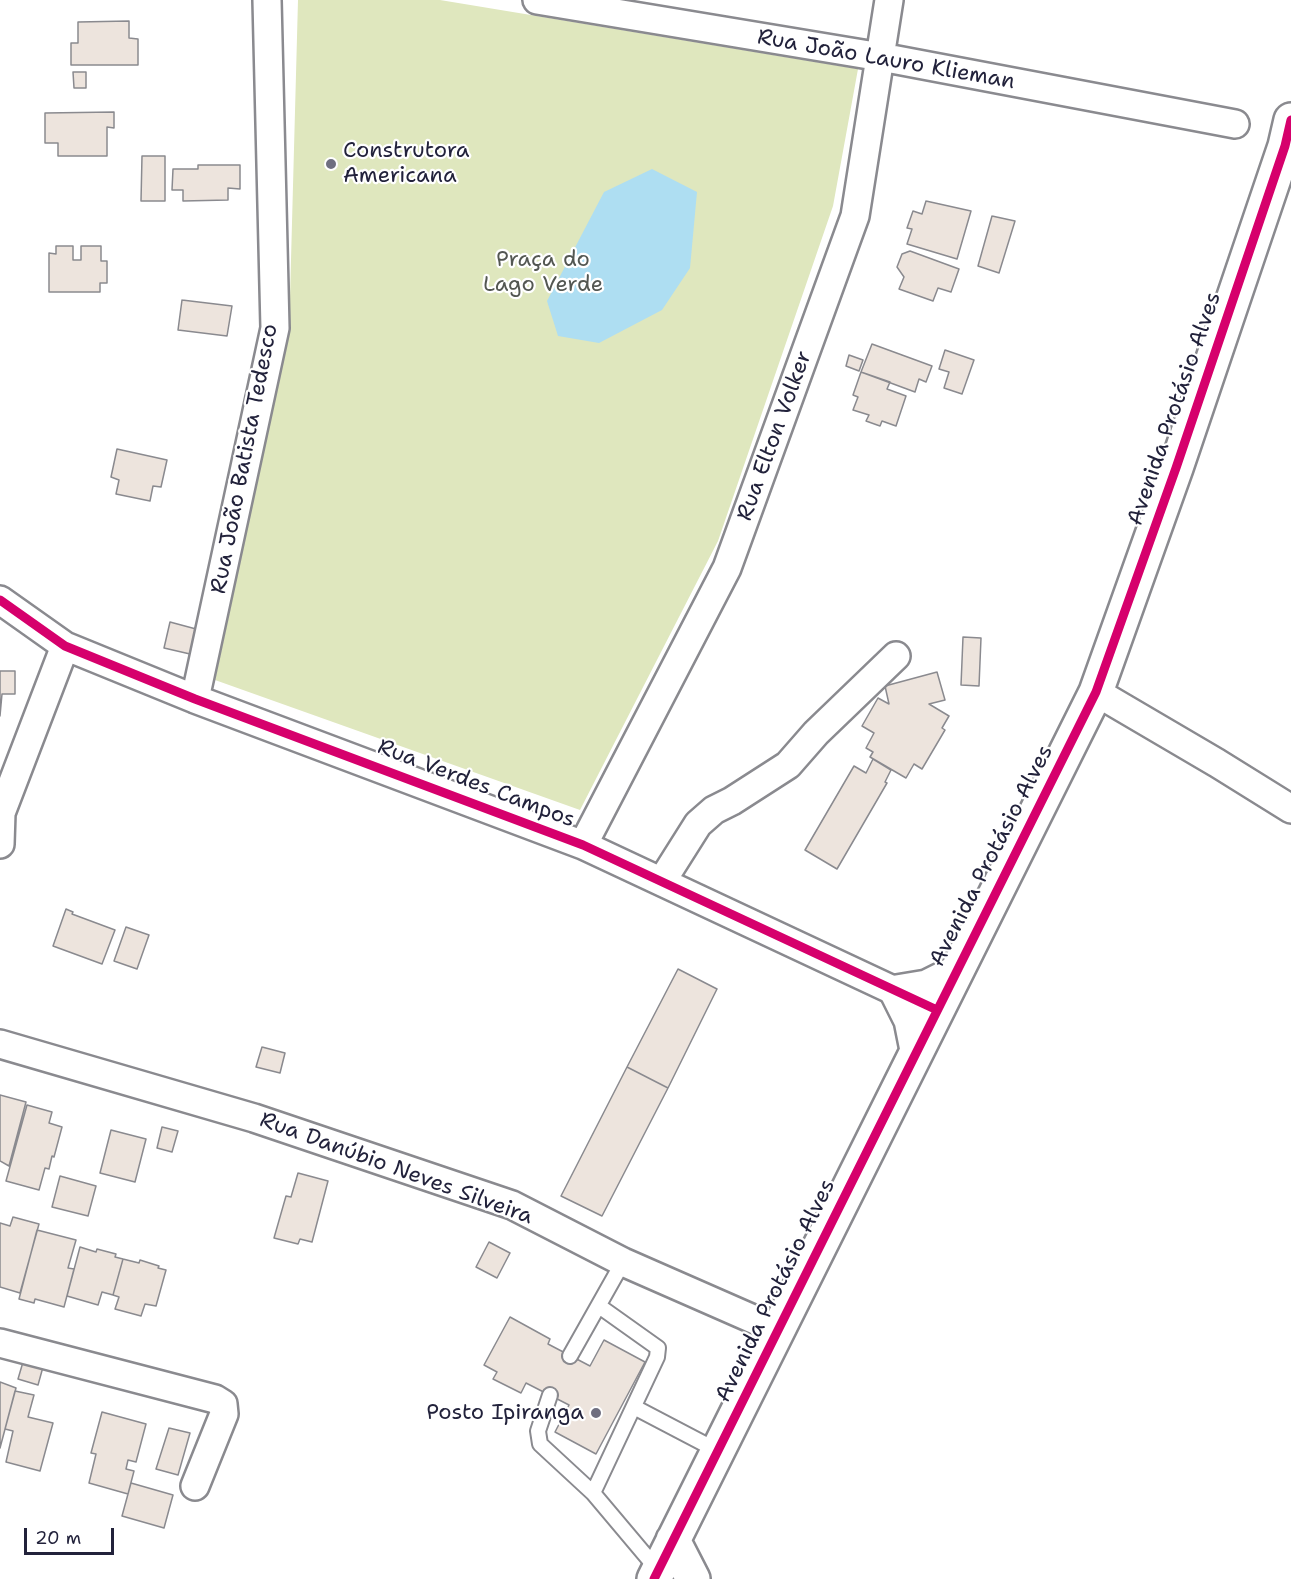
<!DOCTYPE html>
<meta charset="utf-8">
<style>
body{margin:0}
#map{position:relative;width:1291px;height:1579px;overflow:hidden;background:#fff;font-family:"Shantell Sans",sans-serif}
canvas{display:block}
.scale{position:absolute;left:24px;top:1528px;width:90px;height:27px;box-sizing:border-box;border:3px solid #22223b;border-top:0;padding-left:8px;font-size:18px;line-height:21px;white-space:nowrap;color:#22223b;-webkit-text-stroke:4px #fff;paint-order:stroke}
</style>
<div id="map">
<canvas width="1291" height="1579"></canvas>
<div class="scale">20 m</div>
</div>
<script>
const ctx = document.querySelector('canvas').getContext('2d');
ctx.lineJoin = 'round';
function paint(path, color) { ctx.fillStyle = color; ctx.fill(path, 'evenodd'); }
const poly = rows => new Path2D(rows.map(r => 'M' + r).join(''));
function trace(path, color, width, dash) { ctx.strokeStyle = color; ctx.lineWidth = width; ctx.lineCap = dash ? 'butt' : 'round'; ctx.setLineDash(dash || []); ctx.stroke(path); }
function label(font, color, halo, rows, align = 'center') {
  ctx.font = font + ' "Shantell Sans",sans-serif'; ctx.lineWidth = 4.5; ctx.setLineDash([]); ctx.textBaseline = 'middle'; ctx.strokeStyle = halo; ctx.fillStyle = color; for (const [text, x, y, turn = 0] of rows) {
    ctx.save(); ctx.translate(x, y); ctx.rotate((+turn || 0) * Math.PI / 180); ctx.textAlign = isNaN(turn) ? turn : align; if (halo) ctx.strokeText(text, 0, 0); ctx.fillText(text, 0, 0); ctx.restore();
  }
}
const green = poly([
 [298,0,440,0,858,69,833,206,718,541,580,810,215,680,289,334]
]);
const water = poly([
 [652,169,697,192,690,268,662,310,599,343,558,336,547,301,604,192]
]);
const building = poly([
 [129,21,129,38,138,39,138,65,71,65,71,43,78,43,78,22,129,21],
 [73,72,86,72,86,88,74,88,73,72],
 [114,112,114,128,107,127,107,156,58,156,58,143,45,143,45,113,114,112],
 [142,156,165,156,165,201,141,201,142,156],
 [198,165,240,165,240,189,228,188,228,200,183,201,183,190,172,190,173,169,198,169,198,165],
 [926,201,971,211,957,259,907,244,912,229,907,228,913,211,922,214,926,201],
 [992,216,1015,221,999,273,978,266,992,216],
 [56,246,73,246,73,260,81,260,81,246,101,246,101,261,107,261,107,283,100,283,100,292,49,292,49,253,56,254,56,246],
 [910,251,959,269,951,292,938,288,933,301,899,289,904,277,897,267,902,254,910,251],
 [182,300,232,306,227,336,178,330,182,300],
 [872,344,932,366,926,382,919,379,915,392,861,372,872,344],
 [945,350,974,360,962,394,944,388,949,372,939,369,945,350],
 [849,355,863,360,859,371,846,366,849,355],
 [861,372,890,382,887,389,906,396,896,426,882,421,880,426,866,421,869,415,853,410,858,397,853,395,861,372],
 [117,449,167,460,161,487,153,486,150,501,116,494,119,480,111,477,117,449],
 [170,622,196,629,190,654,164,648,170,622],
 [963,637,981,638,979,686,961,685,963,637],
 [0,671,15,671,15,694,2,694,0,716,0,671],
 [937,672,945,700,929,704,949,716,942,728,945,730,922,769,914,764,906,778,870,757,873,752,866,748,874,733,862,726,878,698,889,704,885,686,937,672],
 [873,759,891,770,885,782,887,783,837,869,805,850,854,766,866,773,873,759],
 [66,909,73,912,72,914,115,930,102,964,53,946,66,909],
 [126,927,149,935,137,969,114,961,126,927],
 [678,969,717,989,668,1088,627,1067,678,969],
 [262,1047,285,1053,280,1073,256,1067,262,1047],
 [627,1067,668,1088,602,1216,561,1196,627,1067],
 [0,1095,26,1102,9,1166,0,1161,0,1095],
 [27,1105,52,1112,49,1123,62,1127,54,1157,52,1156,49,1169,45,1168,39,1190,6,1181,27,1105],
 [162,1127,178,1131,172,1152,157,1148,162,1127],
 [111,1130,146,1139,135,1182,100,1173,111,1130],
 [298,1173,328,1181,312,1242,300,1239,298,1244,274,1238,286,1196,291,1197,298,1173],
 [60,1176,96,1186,88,1216,52,1207,60,1176],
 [13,1217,39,1224,20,1293,0,1287,0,1223,10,1226,13,1217],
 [37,1230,76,1240,68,1268,74,1269,64,1307,35,1299,34,1303,19,1299,37,1230],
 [489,1242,510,1253,497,1278,476,1267,489,1242],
 [80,1247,96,1252,97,1249,116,1254,115,1257,123,1259,113,1295,102,1292,98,1305,67,1296,80,1247],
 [123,1259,139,1263,140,1260,159,1266,158,1268,166,1270,156,1306,145,1304,141,1316,115,1309,119,1297,113,1295,123,1259],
 [510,1317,550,1339,548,1344,590,1366,604,1340,645,1362,596,1454,555,1432,569,1405,526,1383,521,1393,493,1379,497,1372,484,1365,510,1317],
 [23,1362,43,1367,38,1385,18,1379,23,1362],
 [0,1382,16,1388,0,1448,0,1382],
 [15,1391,34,1395,28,1417,53,1423,40,1471,6,1462,13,1431,5,1429,15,1391],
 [102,1412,146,1424,136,1462,128,1460,126,1469,134,1471,128,1494,89,1483,96,1454,91,1453,102,1412],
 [169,1428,190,1433,178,1475,156,1469,169,1428],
 [131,1483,173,1495,164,1528,122,1516,131,1483]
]);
const lane = poly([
 [570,1356,623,1262],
 [550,1395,538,1431,540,1444,593,1493,657,1569],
 [634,1407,718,1451],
 [593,1493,657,1357,658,1348,599,1306]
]);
const street = poly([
 [537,0,881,57,1235,124],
 [0,600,65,646,195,699,583,845,914,1000],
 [1096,692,1217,763,1291,809],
 [195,699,275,328,267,0],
 [0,844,1,813,65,646],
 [583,845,727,568,855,216,889,0],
 [662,881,698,824,714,810,732,801,788,765,816,733,896,656],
 [0,1044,254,1118,512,1205,623,1262,778,1330],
 [0,1343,215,1399,223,1404,224,1414,195,1486]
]);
const primary = poly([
 [917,1050,911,1020,897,992,927,987,955,973],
 [673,1540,693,1579],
 [654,1579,1096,692,1176,468,1285,146,1291,120]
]);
const cycleway = poly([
 [0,600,65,646,195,699,583,845,937,1010],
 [654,1579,1096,692,1176,468,1285,146,1291,120]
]);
const markers = [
 [331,164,6,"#6f6f80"],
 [596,1413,6,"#6f6f80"]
];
const streetNames = [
 ["Rua João Lauro Klieman",886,60,10],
 ["Avenida Protásio Alves",1175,409,-71],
 ["Rua Elton Volker",775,436,-70],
 ["Rua João Batista Tedesco",245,459,-79],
 ["Rua Verdes Campos",476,784,21],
 ["Avenida Protásio Alves",992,856,-63],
 ["Rua Danúbio Neves Silveira",396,1169,20],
 ["Avenida Protásio Alves",776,1291,-64]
];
const poiNames = [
 ["Construtora",343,151],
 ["Americana",343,176],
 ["Posto Ipiranga",584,1413,"right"]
];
const parkNames = [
 ["Praça do",543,260],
 ["Lago Verde",543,285]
];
paint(green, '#dfe7be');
paint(water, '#aedef2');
paint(building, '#ede4dd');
trace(building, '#8a8a8f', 1.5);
trace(lane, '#8a8a8f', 18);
trace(street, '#8a8a8f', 32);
trace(primary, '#8a8a8f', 38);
trace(lane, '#fff', 14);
trace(street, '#fff', 27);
trace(primary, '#fff', 33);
trace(cycleway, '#d6006c', 9);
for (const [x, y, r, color] of markers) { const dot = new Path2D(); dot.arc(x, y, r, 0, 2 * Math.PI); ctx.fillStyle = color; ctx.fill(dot); trace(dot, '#fff', 2); }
label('22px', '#22223b', '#fff', streetNames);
label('22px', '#22223b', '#fff', poiNames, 'left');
label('22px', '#535752', '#fff', parkNames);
</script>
